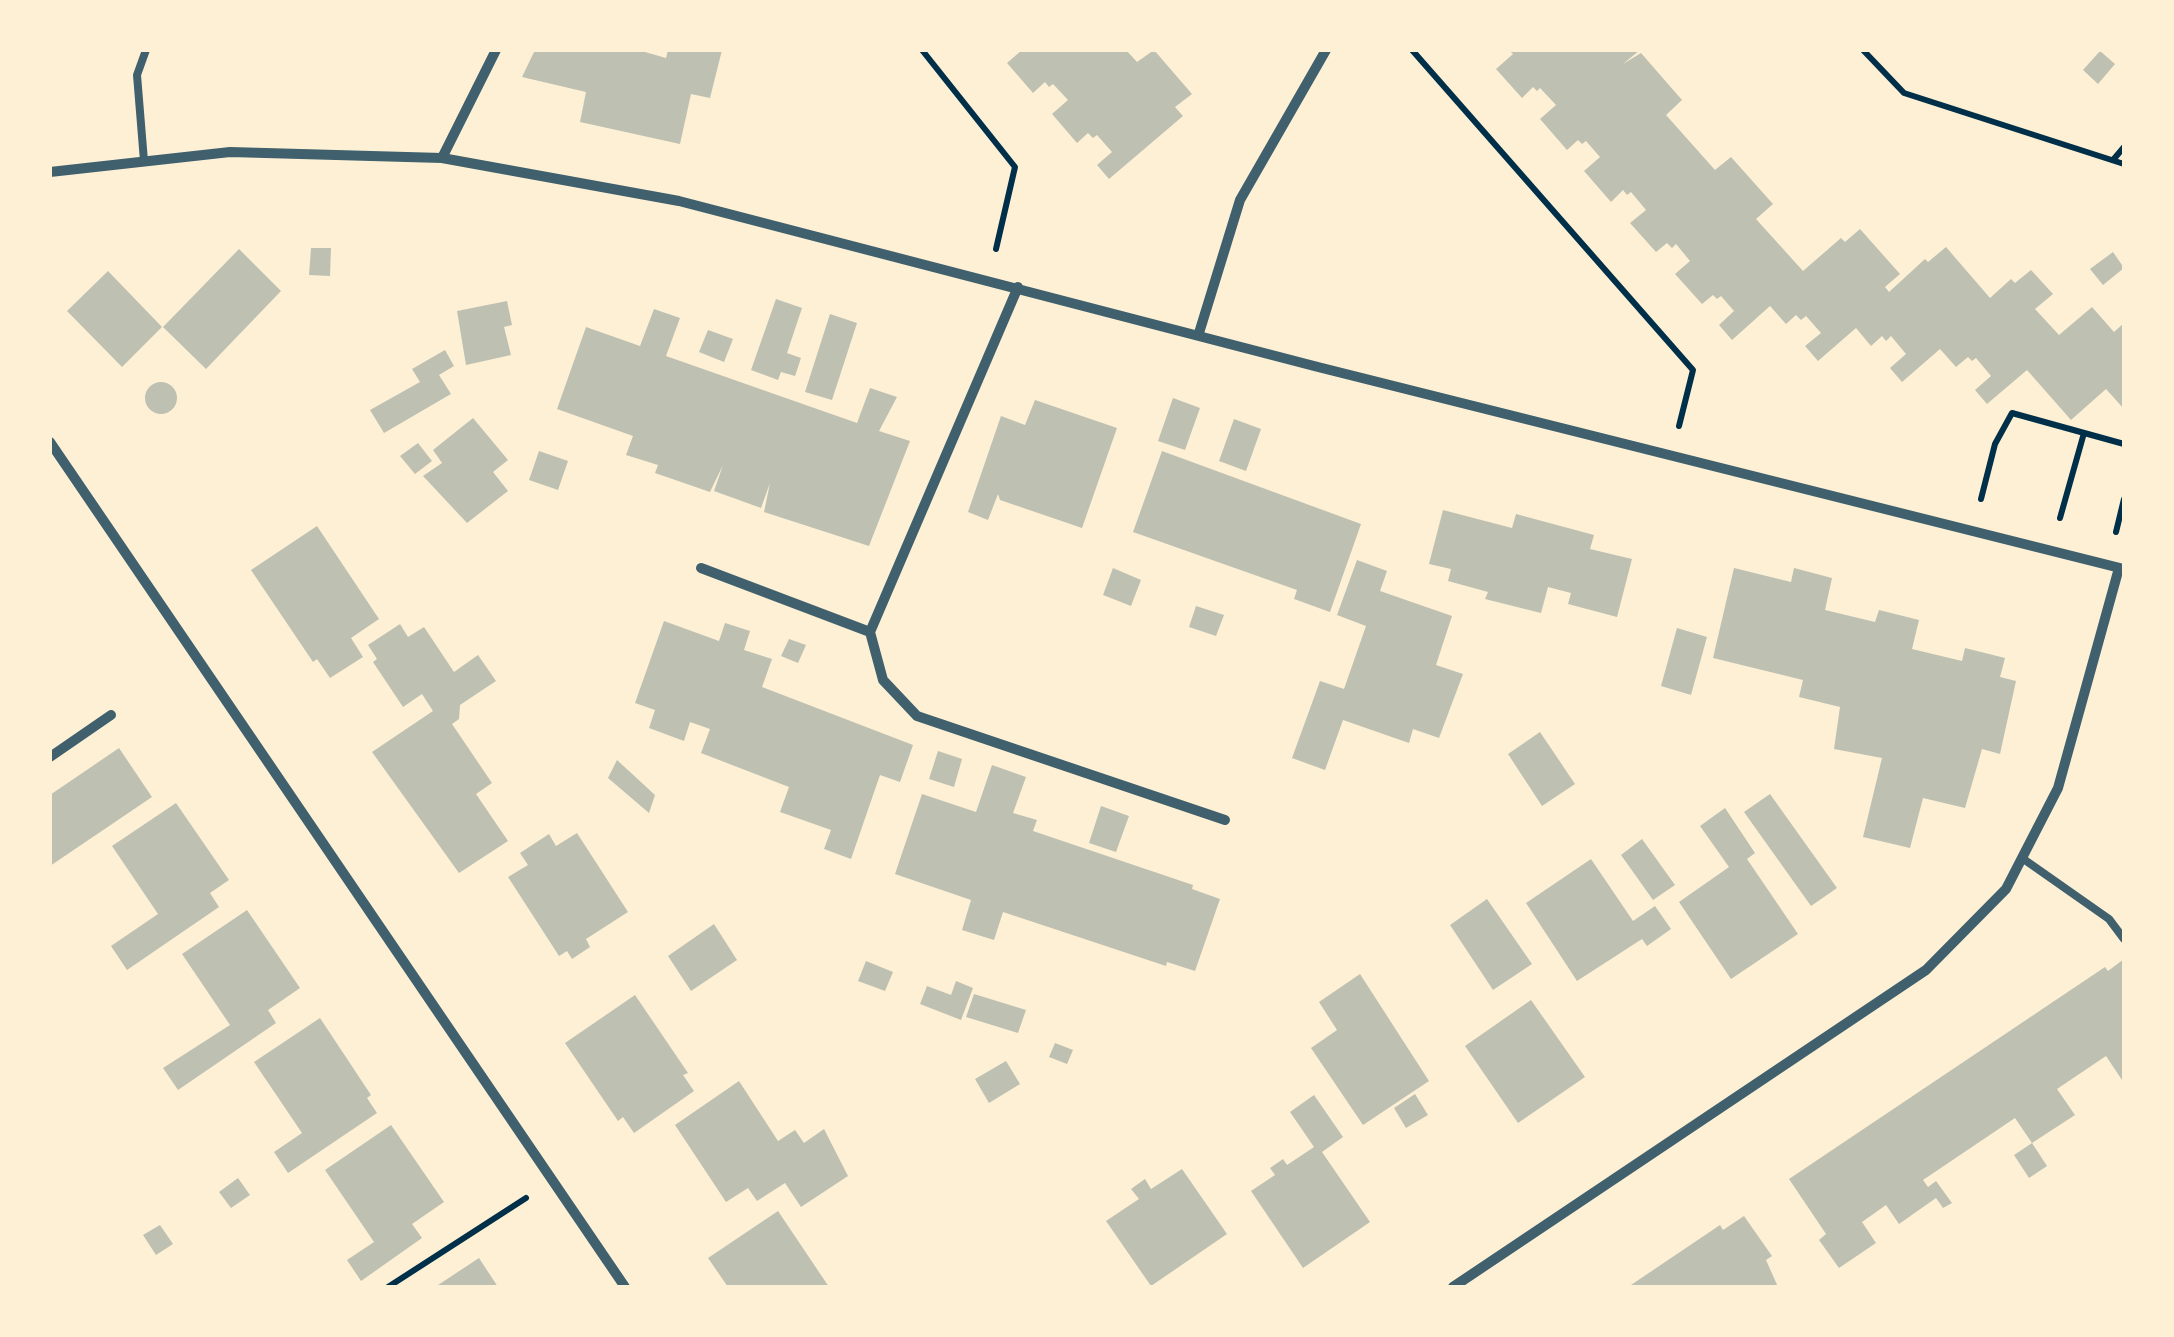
<!DOCTYPE html>
<style>
body{margin:0}
#map{position:relative;width:2174px;height:1337px;overflow:hidden;background:#fdf0d5;font-family:"Space Grotesk",sans-serif}
canvas{display:block}
.frame{position:absolute;inset:0;border:52px solid #fdf0d5;pointer-events:none}
</style>
<div id="map">
<canvas width="2174" height="1337"></canvas>
<div class="frame"></div>
</div>
<script>
const ctx = document.querySelector('canvas').getContext('2d');
ctx.lineJoin = 'round';
function paint(path, color) { ctx.fillStyle = color; ctx.fill(path, 'evenodd'); }
const poly = rows => new Path2D(rows.map(r => 'M' + r).join(''));
function trace(path, color, width, dash) { ctx.strokeStyle = color; ctx.lineWidth = width; ctx.lineCap = dash ? 'butt' : 'round'; ctx.setLineDash(dash || []); ctx.stroke(path); }
const building = poly([
 [535,50,638,50,666,58,668,50,722,50,710,98,691,94,680,144,580,122,586,92,522,77],
 [1022,50,1126,50,1137,62,1154,50,1192,94,1175,107,1183,116,1109,179,1097,165,1112,152,1097,135,1093,138,1088,133,1077,143,1052,114,1068,100,1053,84,1049,87,1045,82,1033,93,1007,63],
 [1509,50,1640,50,1623,64,1641,53,1682,100,1666,115,1715,170,1731,157,1773,204,1756,219,1803,271,1841,238,1845,242,1860,229,1900,274,1885,287,1889,292,1925,259,1928,262,1946,247,1990,298,2011,279,2015,283,2031,270,2053,294,2035,309,2059,335,2092,307,2114,332,2124,323,2124,409,2106,389,2071,420,2027,370,1987,404,1975,390,1991,376,1976,358,1972,361,1968,357,1956,367,1940,349,1902,382,1890,368,1906,354,1891,336,1886,341,1882,336,1871,346,1856,328,1818,361,1805,346,1821,333,1806,316,1801,320,1796,315,1786,324,1770,306,1732,340,1719,325,1734,311,1721,296,1717,299,1713,295,1702,304,1675,274,1690,261,1676,244,1672,248,1667,243,1656,252,1630,223,1646,210,1631,192,1627,195,1623,190,1611,202,1584,171,1600,157,1586,141,1582,144,1578,140,1567,150,1540,119,1556,105,1540,88,1537,91,1533,87,1522,98,1496,69,1513,54],
 [2100,51,2115,64,2098,84,2083,70],
 [311,248,331,248,330,276,309,275],
 [239,249,281,291,206,369,163,327],
 [2113,252,2124,268,2103,285,2090,269],
 [108,271,162,327,122,367,67,311],
 [776,299,802,308,787,353,801,358,795,376,781,372,778,380,751,370],
 [507,301,512,325,504,327,511,355,466,365,457,311],
 [654,309,680,318,666,356,857,423,870,388,897,397,879,431,910,441,869,546,764,512,770,483,761,508,714,491,723,465,710,492,655,473,658,465,626,455,633,436,557,409,586,327,640,346],
 [830,314,857,323,832,400,805,392],
 [708,330,733,339,724,362,699,352],
 [445,350,454,366,439,375,451,394,384,433,370,410,420,382,412,369],
 '145 398a16 16 0 1 1 32 0a16 16 0 1 1-32 0Z',
 [1173,398,1200,408,1185,450,1158,441],
 [1035,400,1117,428,1082,528,1000,500,998,494,988,520,968,512,1001,416,1025,425],
 [473,418,508,460,493,472,508,491,467,523,423,476,442,463,433,450],
 [1234,419,1261,429,1246,471,1219,461],
 [418,443,432,461,415,474,400,456],
 [539,451,568,461,558,490,529,480],
 [1162,451,1361,524,1330,612,1294,599,1297,590,1133,532],
 [1443,510,1512,528,1516,514,1594,535,1590,549,1632,559,1617,617,1568,604,1571,593,1548,587,1541,613,1485,599,1488,592,1448,581,1451,569,1429,564],
 [317,526,379,619,351,638,363,657,330,678,317,659,313,662,251,570],
 [1357,560,1387,571,1380,591,1452,616,1436,665,1463,674,1439,738,1413,729,1409,743,1343,720,1325,770,1292,758,1320,681,1344,689,1366,626,1337,615],
 [1113,568,1141,580,1131,606,1103,595],
 [1734,568,1791,582,1794,568,1832,578,1825,610,1875,622,1879,610,1919,620,1912,649,1962,661,1965,648,2005,658,2000,677,2016,681,2000,754,1982,749,1965,808,1923,798,1910,848,1863,837,1882,758,1834,749,1840,707,1799,697,1803,680,1713,658],
 [1196,606,1224,615,1216,636,1189,627],
 [664,621,719,641,725,623,750,631,744,650,772,659,762,687,913,745,900,782,880,775,851,859,824,849,831,830,780,812,789,787,701,753,710,729,690,722,684,741,649,728,655,710,635,703],
 [400,624,408,637,424,627,454,672,478,655,496,681,460,705,459,719,452,724,492,783,476,794,508,841,459,873,372,752,433,711,422,694,403,707,373,662,377,659,368,645],
 [1677,628,1707,637,1691,695,1661,686],
 [789,639,806,645,798,663,781,656],
 [1540,732,1575,784,1542,806,1508,754],
 [119,748,152,797,50,866,50,795],
 [938,751,962,759,954,787,929,779],
 [617,760,655,795,649,813,608,778],
 [992,765,1026,777,1013,813,1037,820,1033,831,1193,885,1192,889,1220,899,1195,971,1167,962,1166,966,1003,912,994,940,962,930,971,900,895,874,922,794,976,812],
 [1770,794,1837,888,1811,906,1744,812],
 [176,803,229,880,210,893,219,907,127,970,111,946,158,914,112,846],
 [1101,806,1129,816,1116,852,1089,843],
 [1725,808,1755,853,1747,859,1798,934,1731,979,1679,902,1729,867,1700,826],
 [577,833,628,912,586,939,590,947,572,959,567,951,559,956,508,877,528,865,520,853,549,834,556,846],
 [1642,839,1675,885,1653,900,1621,855],
 [1591,859,1633,921,1655,906,1671,929,1647,946,1642,939,1577,981,1526,903],
 [1487,899,1532,964,1493,990,1450,925],
 [247,910,300,988,268,1010,276,1023,178,1090,163,1068,230,1025,182,954],
 [714,924,737,960,691,991,668,956],
 [2124,959,2124,1083,2106,1056,2057,1089,2075,1115,2032,1143,2015,1118,1923,1180,1928,1187,1936,1181,1952,1203,1943,1208,1936,1198,1899,1224,1886,1205,1862,1222,1876,1243,1839,1268,1819,1240,1826,1234,1789,1179,2105,967,2108,971],
 [866,961,893,972,885,991,858,981],
 [1360,974,1429,1081,1363,1125,1311,1048,1337,1030,1319,1002],
 [956,981,973,988,961,1020,920,1004,927,986,951,995],
 [974,994,1026,1010,1018,1033,966,1017],
 [635,995,688,1073,683,1075,694,1091,634,1133,623,1117,618,1121,565,1043],
 [1531,1000,1585,1077,1518,1123,1465,1046],
 [320,1018,371,1095,367,1098,377,1113,288,1173,274,1152,302,1133,254,1062],
 [1055,1043,1073,1050,1067,1064,1049,1057],
 [1006,1061,1020,1084,989,1103,975,1079],
 [739,1081,778,1141,795,1130,804,1143,824,1129,848,1176,801,1207,785,1183,757,1201,748,1188,726,1202,675,1125],
 [1415,1094,1428,1115,1406,1128,1394,1108],
 [1314,1095,1343,1137,1322,1152,1370,1222,1303,1268,1251,1191,1275,1175,1270,1168,1283,1159,1287,1165,1314,1147,1290,1112],
 [391,1125,444,1202,412,1224,422,1238,361,1281,347,1260,374,1242,325,1170],
 [2032,1143,2047,1166,2029,1178,2014,1155],
 [1182,1169,1227,1234,1151,1286,1106,1221,1139,1199,1131,1189,1145,1179,1151,1189],
 [238,1178,250,1195,231,1208,219,1192],
 [778,1211,829,1287,728,1287,708,1258],
 [1744,1216,1772,1256,1766,1260,1778,1287,1628,1287,1720,1225,1723,1230],
 [160,1225,173,1244,156,1255,143,1235],
 [479,1258,498,1287,435,1287]
]);
const path = poly([
 [922,50,1015,167,996,249],
 [1412,50,1693,370,1679,426],
 [1863,50,1904,93,2124,164],
 [2113,160,2124,147],
 [1981,499,1995,444,2012,413,2124,444],
 [2060,518,2084,433],
 [2116,532,2124,499],
 [388,1287,526,1198]
]);
const service = poly([
 [144,161,137,75,146,50],
 [2022,858,2109,919,2124,939]
]);
const minor = poly([
 [442,158,496,50],
 [50,172,230,152,442,158,679,201,1318,367,2124,569],
 [1018,287,870,632,883,680,917,716,1225,820],
 [1199,333,1240,200,1326,50],
 [50,442,625,1287],
 [701,568,870,632],
 [50,757,111,715],
 [1453,1287,1926,970,2006,889,2058,788,2119,568]
]);
paint(building, '#bec0b2');
trace(path, '#003049', 6);
trace(service, '#3f606c', 8);
trace(minor, '#3f606c', 10);
</script>
